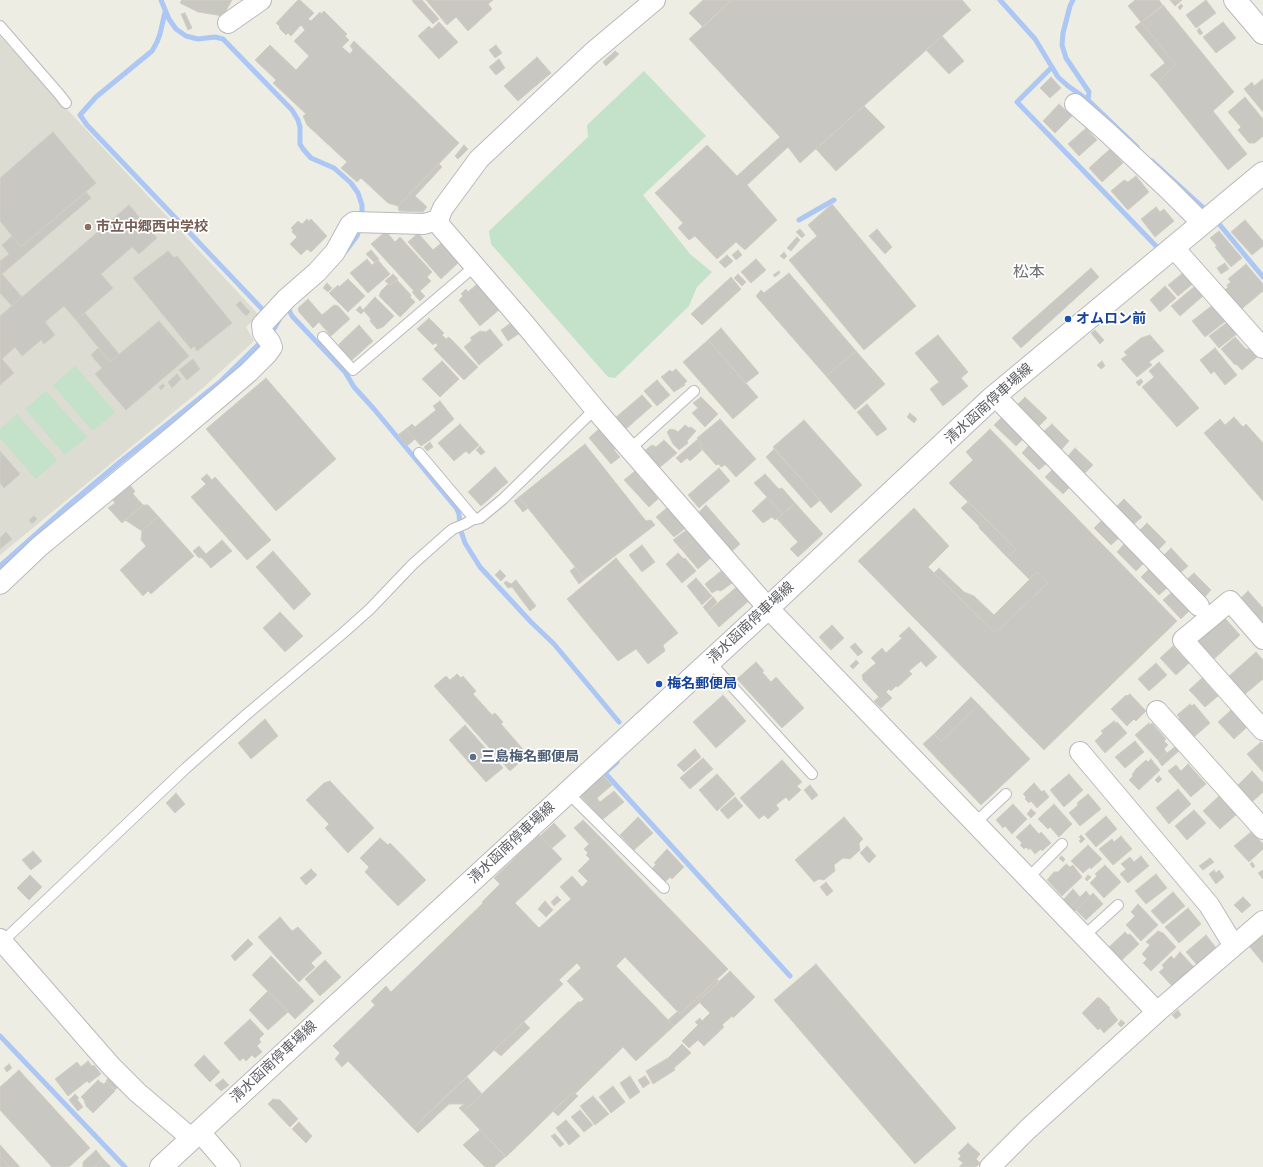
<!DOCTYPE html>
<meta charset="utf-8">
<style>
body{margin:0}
canvas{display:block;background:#edede4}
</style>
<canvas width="1263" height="1167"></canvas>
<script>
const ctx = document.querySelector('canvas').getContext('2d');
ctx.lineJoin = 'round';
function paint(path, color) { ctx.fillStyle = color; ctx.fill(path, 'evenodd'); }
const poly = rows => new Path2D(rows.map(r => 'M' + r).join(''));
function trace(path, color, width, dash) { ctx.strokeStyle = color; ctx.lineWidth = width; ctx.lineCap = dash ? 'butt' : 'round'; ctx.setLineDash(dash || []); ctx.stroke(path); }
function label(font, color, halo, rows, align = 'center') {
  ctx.font = font + ' "Space Grotesk","Noto Sans JP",sans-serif'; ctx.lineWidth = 3.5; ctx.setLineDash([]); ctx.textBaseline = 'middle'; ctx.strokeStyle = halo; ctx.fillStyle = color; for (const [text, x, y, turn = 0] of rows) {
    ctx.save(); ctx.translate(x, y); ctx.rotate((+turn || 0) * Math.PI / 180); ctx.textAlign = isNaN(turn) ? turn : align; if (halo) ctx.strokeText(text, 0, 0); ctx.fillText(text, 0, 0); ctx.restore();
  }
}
const education = poly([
 [0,36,51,92,259,315,246,327,254,341,204,387,0,555]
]);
const green = poly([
 [644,71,706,136,643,195,690,254,712,272,697,287,689,306,615,378,608,377,491,244,489,231,588,137,587,125],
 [75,366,115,412,93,431,53,385],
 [46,391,87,437,65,455,25,409],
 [17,414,57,460,36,479,0,438,0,429]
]);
const stream = poly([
 [161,0,169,19,176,29,186,36,198,39,215,37,223,39,292,110,298,120,300,127,300,144,303,149,311,158,334,168,351,183,358,193,362,205,362,219],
 [1000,0,1035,39,1058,77,1068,86,1088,100,1137,147],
 [1073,0,1070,6,1063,33,1062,45,1066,58,1089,92,1088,100],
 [165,12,160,34,157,42,152,51,96,97,80,115,87,125,264,311],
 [1052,67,1017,102,1156,246],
 [1152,161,1208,212],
 [1215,219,1263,277],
 [799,220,834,200],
 [345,252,357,236,360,227],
 [288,308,292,316,345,372,354,387,374,409,457,509,459,514,460,528,465,543,480,567,531,622,554,644,619,722],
 [268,335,274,329,280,318],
 [0,566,64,509,120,462,220,382,263,340],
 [617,762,605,773,790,976],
 [0,1036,125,1167]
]);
const building = poly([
 [182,0,232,0,223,16,198,12,180,3,182,0],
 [298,0,300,0,314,13,308,19,311,21,320,12,321,14,324,11,347,34,345,36,349,40,342,47,350,54,353,50,350,46,354,41,459,143,398,206,388,203,361,178,357,182,341,168,347,162,307,125,303,116,306,114,273,83,276,80,255,60,270,45,296,70,309,56,294,41,305,30,301,25,291,36,288,33,286,35,279,28,280,27,276,23,298,0],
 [413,0,422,0,439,19,433,24,412,1,413,0],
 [426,0,493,0,488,4,492,9,468,31,456,17,447,25,426,0],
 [703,0,732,0,703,27,689,13,703,0],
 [732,0,962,0,971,10,800,163,788,147,747,185,777,220,745,250,736,242,717,259,695,236,689,240,678,228,683,223,655,193,707,145,737,176,780,137,689,39,732,0],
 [1135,0,1159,0,1163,6,1141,22,1128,6,1135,0],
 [1170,0,1182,0,1175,6,1170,0],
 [1206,0,1216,13,1196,28,1186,15,1206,0],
 [1181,4,1183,6,1180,10,1178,7,1181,4],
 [1163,5,1234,92,1213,111,1247,154,1228,170,1157,82,1176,65,1141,22,1163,5],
 [185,13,192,28,188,30,181,14,185,13],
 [439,22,458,42,439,59,418,36,429,26,432,29,439,22],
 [1141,22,1176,65,1157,82,1150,75,1165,63,1135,27,1141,22],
 [1223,22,1236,38,1216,53,1203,37,1223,22],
 [1199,28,1203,33,1200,35,1197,31,1199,28],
 [942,36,964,61,949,74,926,50,942,36],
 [496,45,502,53,495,58,489,50,496,45],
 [615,51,619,54,606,66,603,62,615,51],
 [537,57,551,73,518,101,504,86,537,57],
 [499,59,505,68,496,75,489,67,499,59],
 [1051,77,1061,88,1050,98,1040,88,1051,77],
 [1263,79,1263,112,1244,89,1252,82,1254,86,1263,79],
 [1245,97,1263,119,1263,136,1255,143,1249,143,1238,130,1241,127,1228,112,1245,97],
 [1059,104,1072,116,1055,133,1043,121,1059,104],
 [864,106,885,127,836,171,816,149,864,106],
 [1086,128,1097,140,1079,156,1068,144,1086,128],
 [53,132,96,183,21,247,0,221,0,178,53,132],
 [464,145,468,149,458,159,455,156,464,145],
 [1110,149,1123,163,1102,182,1089,168,1110,149],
 [439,164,442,167,415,196,427,207,423,212,399,211,398,206,439,164],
 [1136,176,1149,192,1128,210,1111,191,1124,180,1128,182,1136,176],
 [86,192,91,198,2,274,22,297,12,306,0,293,0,261,9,254,2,245,12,236,21,247,86,192],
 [832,204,916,306,864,350,789,260,817,236,808,225,832,204],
 [129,205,157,238,139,254,132,247,101,274,113,288,76,320,64,306,45,322,55,335,44,344,41,340,22,356,15,347,2,359,14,373,0,385,0,316,129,205],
 [1156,207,1160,212,1164,209,1174,221,1155,237,1141,219,1156,207],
 [307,219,309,221,311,219,327,236,311,252,307,249,301,255,290,244,297,237,292,232,293,230,291,228,298,221,302,224,307,219],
 [1245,220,1263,241,1263,246,1252,255,1231,232,1245,220],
 [800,229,805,235,802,238,796,232,800,229],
 [877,229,892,247,885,254,869,236,877,229],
 [386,231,395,242,400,237,432,272,427,277,431,281,420,291,425,296,420,301,412,292,414,291,371,244,386,231],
 [1219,231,1242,258,1231,267,1215,247,1217,246,1210,238,1219,231],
 [418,233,433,250,441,243,459,262,441,279,408,242,418,233],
 [797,237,800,240,791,251,787,248,797,237],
 [371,250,379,259,375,263,366,254,371,250],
 [738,250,742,255,736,260,732,255,738,250],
 [168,251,174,258,177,256,232,323,197,351,194,346,191,349,133,278,168,251],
 [784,252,787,256,784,259,780,256,784,252],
 [727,255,733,261,725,268,719,262,727,255],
 [367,259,372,265,378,260,390,274,368,293,350,273,367,259],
 [756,259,766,270,751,283,741,272,756,259],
 [1225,263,1229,269,1221,274,1217,268,1225,263],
 [1246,264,1263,284,1263,291,1238,312,1222,293,1228,287,1227,285,1231,282,1228,279,1246,264],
 [1091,268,1099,277,1021,348,1012,338,1091,268],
 [779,271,780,273,775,277,773,275,779,271],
 [1184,272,1194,283,1178,296,1168,285,1184,272],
 [789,273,856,351,826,376,756,296,761,290,764,293,789,273],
 [393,274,398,279,390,285,385,281,393,274],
 [738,274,746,282,742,286,734,278,738,274],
 [731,277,741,289,702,325,691,314,731,277],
 [348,279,365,296,348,312,329,293,338,285,339,287,348,279],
 [397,280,411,295,410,297,415,302,400,317,379,296,381,291,388,284,390,285,397,280],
 [327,283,332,288,328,292,323,288,327,283],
 [478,283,500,309,480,326,459,300,463,296,461,294,466,289,468,292,478,283],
 [1165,286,1176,298,1160,312,1150,300,1165,286],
 [1195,286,1203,296,1180,316,1171,306,1195,286],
 [375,297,394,316,383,327,377,329,370,321,371,319,364,311,361,314,356,310,360,306,363,310,375,297],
 [308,299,322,315,334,305,338,306,350,319,331,336,319,322,313,328,299,312,298,308,308,299],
 [240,301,250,312,246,316,236,305,240,301],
 [1214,304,1227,320,1205,337,1192,321,1214,304],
 [85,313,119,354,110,362,76,320,85,313],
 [429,318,444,333,442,335,446,339,449,337,478,367,464,380,434,349,438,345,435,343,433,345,417,329,429,318],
 [159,321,189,356,126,410,95,374,102,368,91,355,98,348,110,362,159,321],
 [1229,321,1238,333,1219,348,1209,336,1229,321],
 [512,322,520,333,508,341,501,330,512,322],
 [359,325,373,341,352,360,340,349,339,344,359,325],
 [721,328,759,373,746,383,708,340,721,328],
 [490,329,503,345,479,365,464,347,472,340,470,338,480,331,486,332,490,329],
 [1095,330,1104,340,1100,344,1091,333,1095,330],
 [938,335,968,372,961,378,968,386,943,406,930,389,939,382,915,353,938,335],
 [1150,335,1164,351,1149,362,1152,365,1137,377,1121,359,1127,355,1124,352,1141,338,1150,335],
 [1235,337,1246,349,1250,349,1257,357,1242,370,1236,364,1235,365,1221,349,1235,337],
 [708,340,758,397,733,419,683,362,708,340],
 [1215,348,1237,375,1225,385,1214,371,1211,374,1200,360,1215,348],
 [856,351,885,384,855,410,826,376,856,351],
 [193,359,200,369,187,380,179,370,193,359],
 [442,361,459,379,440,397,422,379,442,361],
 [1102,361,1105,366,1101,369,1097,365,1102,361],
 [1159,362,1199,408,1177,427,1142,387,1154,377,1149,371,1159,362],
 [676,369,687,381,684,384,685,385,674,392,661,377,670,370,672,372,676,369],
 [177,374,181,379,172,388,168,382,177,374],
 [266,378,336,459,276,511,206,429,266,378],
 [1141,379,1143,382,1139,386,1136,382,1141,379],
 [657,380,670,395,657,406,644,391,657,380],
 [163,384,165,386,161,390,159,387,163,384],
 [642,395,652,406,626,429,615,418,642,395],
 [701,397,718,414,705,427,692,413,698,408,693,403,701,397],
 [1025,397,1047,418,1038,427,1017,405,1025,397],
 [440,401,454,419,430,440,421,446,406,429,412,424,415,427,436,410,433,406,440,401],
 [867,404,887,429,877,436,857,412,867,404],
 [910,413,917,419,914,423,907,417,910,413],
 [1003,416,1024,438,1016,446,994,425,1003,416],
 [1234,417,1243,427,1246,424,1263,443,1263,501,1204,433,1220,419,1225,425,1234,417],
 [720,419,756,459,736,477,725,465,721,467,719,464,716,465,700,447,702,444,697,438,720,419],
 [804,420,862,485,831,513,773,447,804,420],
 [460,424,479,445,469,454,466,451,454,461,438,443,460,424],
 [1052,424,1069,441,1061,450,1043,432,1052,424],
 [685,425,689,428,691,427,696,431,687,441,688,443,679,450,673,444,667,432,670,429,675,430,678,432,685,425],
 [601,427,619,447,614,450,620,457,611,464,589,438,601,427],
 [406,429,415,439,407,446,398,435,406,429],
 [990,429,1177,621,1044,750,858,561,914,508,949,546,928,567,995,633,1048,583,1037,572,1029,579,1007,557,1016,549,949,483,973,460,966,452,990,429],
 [698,439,702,444,700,447,702,450,690,461,687,458,681,463,676,458,698,439],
 [664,440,677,453,659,468,644,451,652,445,656,447,664,440],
 [430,442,433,447,427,451,424,447,430,442],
 [585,444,646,521,651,520,655,525,585,579,519,497,585,444],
 [1030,444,1048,462,1039,470,1022,453,1030,444],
 [480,446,485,452,481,455,476,450,480,446],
 [1075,448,1093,465,1084,474,1067,457,1075,448],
 [774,449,820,500,811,508,766,457,774,449],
 [0,451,20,474,4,488,0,483,0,451],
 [495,467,508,482,481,506,468,492,495,467],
 [719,468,730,481,699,508,688,495,719,468],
 [1054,468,1071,486,1063,494,1045,477,1054,468],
 [635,471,641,480,646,478,656,490,654,492,658,499,649,507,624,480,635,471],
 [207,474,212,480,215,477,271,540,247,560,191,497,206,484,201,479,207,474],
 [765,474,779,489,782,488,795,503,783,514,754,483,765,474],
 [130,485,135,491,133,494,143,505,122,523,108,508,115,503,112,499,119,492,120,494,130,485],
 [519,497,528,508,523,512,514,501,519,497],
 [767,497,783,514,775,520,772,517,763,523,752,511,767,497],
 [1124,499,1142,517,1133,525,1115,508,1124,499],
 [968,502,1016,549,1007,557,979,528,979,526,961,508,968,502],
 [795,503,823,534,798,557,790,549,798,542,777,519,795,503],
 [143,505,148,505,158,516,142,531,125,520,143,505],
 [706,505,740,544,730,553,696,515,706,505],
 [669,506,687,527,674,537,656,517,669,506],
 [34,516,37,519,32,524,29,520,34,516],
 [158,516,194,556,151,594,148,591,143,596,120,570,146,546,141,540,142,531,158,516],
 [1103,519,1120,537,1111,545,1094,528,1103,519],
 [1147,523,1166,542,1157,551,1138,532,1147,523],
 [685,531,694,534,698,537,682,550,673,540,685,531],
 [6,532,12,539,0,549,0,538,6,532],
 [698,537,713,556,698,569,682,550,698,537],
 [222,540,232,551,211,568,201,557,199,558,193,551,199,546,206,554,222,540],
 [1125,543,1144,563,1136,571,1117,552,1125,543],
 [642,545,655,562,642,572,629,555,642,545],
 [1171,548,1188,566,1179,574,1162,557,1171,548],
 [273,551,311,594,294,610,256,567,273,551],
 [678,553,684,559,685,558,696,571,682,583,666,564,678,553],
 [616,558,678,633,663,645,665,651,648,664,636,649,618,661,567,599,616,558],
 [575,567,585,579,579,584,570,571,575,567],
 [939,568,964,592,974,596,994,615,1037,572,1048,583,995,633,934,573,939,568],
 [1150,568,1168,587,1159,595,1141,577,1150,568],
 [500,570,506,576,501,581,495,575,500,570],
 [721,571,732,583,721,591,717,590,712,593,705,584,721,571],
 [1194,573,1211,590,1203,599,1185,581,1194,573],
 [696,578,712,596,702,605,687,586,696,578],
 [516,580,536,606,530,611,512,587,508,588,504,583,506,581,511,584,516,580],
 [739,585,751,599,719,627,707,612,739,585],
 [1248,591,1263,608,1263,626,1239,600,1248,591],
 [1172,592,1190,610,1181,619,1163,600,1172,592],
 [713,597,717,602,707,612,703,607,713,597],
 [280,612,303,636,285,652,263,628,280,612],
 [1224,617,1240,635,1213,660,1197,642,1224,617],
 [832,625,844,638,831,650,819,637,832,625],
 [909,627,937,657,926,667,921,661,909,671,912,674,898,687,896,686,891,691,889,689,886,692,892,698,881,708,874,701,879,697,863,680,862,675,876,663,871,658,882,648,886,653,902,638,899,636,909,627],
 [855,643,863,652,858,656,850,647,855,643],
 [1173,646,1189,663,1176,675,1160,658,1173,646],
 [1256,652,1263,660,1263,679,1244,695,1228,677,1256,652],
 [856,660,859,663,853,669,850,666,856,660],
 [756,662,764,671,762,672,771,682,776,677,804,708,782,728,737,679,756,662],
 [1156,663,1167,675,1149,691,1138,679,1156,663],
 [457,674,461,678,463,676,476,691,473,694,492,715,495,713,503,722,501,724,528,755,510,771,434,686,446,676,450,680,457,674],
 [1202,678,1218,696,1205,707,1189,690,1202,678],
 [1130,694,1146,711,1136,721,1134,719,1127,726,1111,709,1126,695,1127,696,1130,694],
 [723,695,746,721,716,748,693,722,723,695],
 [971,697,979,705,941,741,934,734,971,697],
 [1190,704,1192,706,1194,704,1210,723,1194,737,1178,719,1180,718,1177,715,1190,704],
 [979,705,1030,759,981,805,923,744,934,734,941,741,979,705],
 [1231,710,1247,727,1234,739,1218,722,1231,710],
 [265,719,278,736,251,759,238,743,265,719],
 [1114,721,1115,723,1117,722,1127,733,1105,753,1095,741,1103,733,1101,731,1114,721],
 [1149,723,1150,725,1152,723,1166,739,1164,741,1168,745,1164,749,1167,753,1158,760,1135,735,1149,723],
 [465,725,503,768,486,782,449,740,465,725],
 [1135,741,1144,752,1125,768,1115,757,1135,741],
 [1261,742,1263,744,1263,772,1247,754,1261,742],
 [1176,746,1180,750,1162,766,1158,760,1176,746],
 [695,749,701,757,684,772,677,765,695,749],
 [703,758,713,769,690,789,680,778,703,758],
 [1151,759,1160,770,1139,790,1129,780,1133,776,1132,775,1136,769,1146,760,1148,762,1151,759],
 [782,760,802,782,797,786,801,790,789,801,786,797,776,805,779,809,768,819,764,815,759,819,740,798,782,760],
 [1188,764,1206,784,1191,797,1168,771,1176,765,1181,771,1188,764],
 [1252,771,1263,783,1263,792,1252,802,1237,786,1252,771],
 [602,774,612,785,597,798,600,802,614,791,624,802,602,820,579,794,602,774],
 [717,774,735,794,717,811,699,790,717,774],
 [1069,774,1083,790,1064,807,1050,790,1069,774],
 [1159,776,1162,779,1158,783,1155,780,1159,776],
 [330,781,374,828,348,853,325,828,329,824,306,800,324,783,330,781],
 [1034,783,1042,792,1044,790,1049,797,1037,808,1031,801,1029,803,1025,799,1026,797,1023,794,1034,783],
 [810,785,818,795,812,800,804,790,810,785],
 [1178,789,1191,804,1169,824,1156,808,1178,789],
 [176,793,185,804,175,813,166,803,176,793],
 [1088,794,1101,809,1080,826,1069,813,1078,805,1077,803,1088,794],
 [1219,796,1230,808,1231,807,1237,814,1220,829,1203,811,1219,796],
 [735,797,743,806,728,819,720,810,735,797],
 [1013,804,1027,819,1012,834,1005,826,1003,828,996,820,1013,804],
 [1054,804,1072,824,1059,837,1050,827,1048,829,1038,819,1054,804],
 [1031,809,1036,813,1031,818,1027,814,1031,809],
 [1194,810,1206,823,1187,840,1175,826,1194,810],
 [1106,816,1117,829,1096,847,1085,834,1106,816],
 [638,817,653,833,634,850,620,835,638,817],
 [844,817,863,839,859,843,860,850,850,859,843,858,834,865,835,871,824,880,819,879,814,882,795,860,844,817],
 [583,820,598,835,589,844,574,828,583,820],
 [554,823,566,836,552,848,540,836,554,823],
 [1030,824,1039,834,1041,832,1051,843,1042,851,1041,849,1035,854,1030,848,1029,850,1026,847,1024,849,1020,845,1022,843,1016,837,1030,824],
 [1251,832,1253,835,1254,834,1263,844,1263,849,1249,862,1234,846,1251,832],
 [539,835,562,859,515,903,539,928,571,899,560,887,572,876,582,887,588,881,578,871,590,859,586,855,588,853,584,849,598,835,728,969,680,1014,625,957,616,966,674,1026,636,1061,623,1047,575,1094,573,1092,506,1157,463,1112,578,1002,581,1002,584,999,567,981,581,968,577,963,559,980,563,984,413,1128,348,1061,342,1067,335,1059,340,1053,333,1046,375,1005,371,1001,386,986,391,992,483,903,482,902,500,884,494,878,539,835],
 [1081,835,1085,839,1081,843,1079,841,1081,839,1079,837,1081,835],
 [1121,836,1132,849,1113,865,1099,849,1112,839,1114,842,1121,836],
 [380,838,388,845,390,843,426,880,398,906,365,872,369,867,360,858,380,838],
 [1088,845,1102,859,1091,869,1090,867,1083,873,1071,861,1088,845],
 [867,846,876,856,869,863,860,853,867,846],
 [667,849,684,867,672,879,670,877,665,882,652,869,656,864,654,863,667,849],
 [33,851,42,861,31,870,22,860,33,851],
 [1062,856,1065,859,1063,862,1059,858,1062,856],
 [1141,856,1149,866,1128,883,1120,874,1126,869,1121,864,1130,857,1134,862,1141,856],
 [1210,858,1214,862,1203,870,1199,866,1210,858],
 [1252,862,1255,866,1253,868,1250,864,1252,862],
 [1066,864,1070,867,1073,865,1082,877,1062,896,1047,880,1054,872,1058,872,1066,864],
 [1105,865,1121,882,1104,898,1090,883,1097,876,1095,874,1105,865],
 [311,869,317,875,306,885,300,878,311,869],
 [1214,870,1216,873,1219,870,1224,877,1216,884,1209,874,1214,870],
 [1263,870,1263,879,1258,873,1263,870],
 [1156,874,1167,888,1146,904,1135,891,1156,874],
 [30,875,42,887,29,900,17,888,30,875],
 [1088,875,1091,877,1087,881,1085,879,1088,875],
 [826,882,833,891,827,896,820,887,826,882],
 [1073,889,1080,897,1070,907,1063,900,1073,889],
 [1086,891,1090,896,1074,912,1070,907,1086,891],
 [1173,892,1185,906,1163,924,1151,911,1173,892],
 [1093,893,1103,904,1086,920,1076,910,1093,893],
 [557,896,561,900,554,906,551,902,557,896],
 [1243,897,1251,905,1242,913,1234,905,1243,897],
 [545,901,553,910,546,917,538,909,545,901],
 [1138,904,1158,925,1141,941,1126,925,1135,916,1131,912,1138,904],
 [1188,908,1201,924,1179,943,1165,927,1188,908],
 [280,917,292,931,298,927,322,953,311,963,315,967,299,982,258,937,280,917],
 [1158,931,1163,933,1176,947,1151,971,1143,963,1147,959,1142,954,1150,945,1146,942,1158,931],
 [1125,932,1128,935,1130,934,1139,944,1122,960,1109,947,1125,932],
 [1263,934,1263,963,1249,946,1263,934],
 [1206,935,1217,949,1198,966,1186,952,1206,935],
 [248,939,253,944,235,961,231,956,248,939],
 [1180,952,1194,967,1173,987,1159,972,1164,968,1162,965,1171,956,1174,959,1180,952],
 [271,956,314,1001,295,1019,252,975,271,956],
 [325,960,341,977,320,996,305,979,325,960],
 [816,964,956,1128,915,1164,774,1000,816,964],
 [730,971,755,997,733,1018,732,1016,722,1025,724,1027,704,1046,698,1040,689,1048,682,1041,698,1025,695,1022,700,1018,702,1021,710,1013,698,1001,730,971],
 [717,979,719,982,698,1001,700,1002,674,1026,668,1020,678,1011,680,1014,717,979],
 [268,991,288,1012,268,1030,249,1010,268,991],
 [1097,998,1100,998,1110,1008,1109,1009,1118,1020,1104,1033,1100,1028,1098,1030,1082,1013,1097,998],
 [1178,1010,1181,1015,1176,1019,1172,1015,1178,1010],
 [250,1019,264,1034,259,1039,261,1042,257,1046,262,1052,255,1058,252,1055,246,1061,243,1058,240,1061,224,1043,250,1019],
 [1121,1020,1125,1023,1121,1027,1118,1024,1121,1020],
 [524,1022,530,1028,501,1056,494,1050,524,1022],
 [682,1044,691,1053,674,1068,675,1070,653,1084,646,1071,668,1058,682,1044],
 [204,1055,220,1072,210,1082,194,1065,204,1055],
 [88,1061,92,1066,94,1065,101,1074,89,1083,87,1081,68,1096,55,1079,77,1062,81,1067,88,1061],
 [9,1064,12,1068,7,1072,4,1068,9,1064],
 [19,1070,90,1148,69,1167,52,1167,0,1110,0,1087,19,1070],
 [630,1076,640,1092,630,1099,620,1083,630,1076],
 [645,1076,650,1083,643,1088,638,1080,645,1076],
 [109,1077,118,1087,115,1090,106,1081,109,1077],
 [467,1077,482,1094,463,1112,459,1108,464,1104,449,1104,418,1133,413,1128,467,1077],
 [223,1079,229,1085,221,1091,215,1085,223,1079],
 [98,1080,103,1084,107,1082,115,1091,93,1113,86,1106,84,1100,81,1097,98,1080],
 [613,1086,625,1102,611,1113,599,1097,613,1086],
 [573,1092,578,1096,558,1116,553,1111,573,1092],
 [75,1094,79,1098,77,1099,83,1107,78,1111,69,1100,75,1094],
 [593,1096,609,1114,595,1125,580,1106,593,1096],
 [273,1099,280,1100,298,1119,290,1127,268,1104,273,1099],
 [580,1110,593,1125,584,1132,571,1117,580,1110],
 [566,1120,580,1136,569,1145,556,1128,566,1120],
 [299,1122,312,1136,306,1143,292,1129,299,1122],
 [480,1130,506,1156,494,1167,485,1167,463,1145,480,1130],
 [555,1134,564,1144,560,1147,551,1136,555,1134],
 [968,1143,980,1154,976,1159,980,1163,976,1167,959,1167,963,1163,958,1159,961,1156,958,1153,968,1143],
 [0,1145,20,1167,10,1167,0,1156,0,1145],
 [96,1150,103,1159,94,1167,83,1167,83,1162,96,1150],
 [0,1156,10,1167,0,1167,0,1156],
 [103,1159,111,1167,94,1167,103,1159]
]);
const lane = poly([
 [0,26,59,94,66,103],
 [323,337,353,370,475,266],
 [630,449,694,391],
 [419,453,472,516,476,519,480,518,503,499,595,409],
 [709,661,812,774],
 [567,792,664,888],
 [975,823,1006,794],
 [1028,878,1062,844],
 [1084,936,1118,905],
 [2,942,186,768,247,714,342,634,370,609,413,564,448,533,453,529,465,524,475,518]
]);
const street = poly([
 [655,0,592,53,479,159,443,208,438,220,441,227,523,322,595,409,768,608,1157,1012],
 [228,23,261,0],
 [1075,104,1107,132,1169,190,1202,223],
 [1173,247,1263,348],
 [995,396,1199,606],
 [0,584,40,546,176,434,249,372,267,354,272,347,270,342,263,333,262,325,286,299,317,272,335,252,350,225,354,222,424,224,438,220],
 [1263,639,1230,601,1183,640,1263,730],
 [1157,711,1263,829],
 [1080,752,1209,905,1234,946],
 [0,939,111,1066,137,1092,191,1138],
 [199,1131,230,1167],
 [990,1167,1028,1129,1157,1012,1263,921]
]);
const secondary = poly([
 [1235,0,1263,33],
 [161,1167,768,608,991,399,1263,173]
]);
const markers = [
 [88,227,4,"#8d6e63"],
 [1068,319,4,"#1a4fb4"],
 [659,684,4,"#1a4fb4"],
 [473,757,4,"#5c6f8a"]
];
const educationNames = [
 ["市立中郷西中学校",96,227]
];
const transitNames = [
 ["オムロン前",1076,319],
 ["梅名郵便局",667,684]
];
const streetNames = [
 ["清水函南停車場線",989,404,-42],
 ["清水函南停車場線",751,623,-43],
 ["清水函南停車場線",512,843,-43],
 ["清水函南停車場線",274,1062,-43]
];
const serviceNames = [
 ["三島梅名郵便局",481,757]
];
const quarterNames = [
 ["松本",1029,273]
];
paint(education, '#dcdcd3');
paint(green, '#c4e1c9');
trace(stream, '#acc7f4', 5);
paint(building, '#c8c7c1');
trace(building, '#d1cfc3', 1);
trace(lane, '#b9babf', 12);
trace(street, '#b9babf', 22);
trace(secondary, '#b8b9be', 24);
trace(lane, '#fff', 10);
trace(street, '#fff', 20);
trace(secondary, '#fff', 22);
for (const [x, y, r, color] of markers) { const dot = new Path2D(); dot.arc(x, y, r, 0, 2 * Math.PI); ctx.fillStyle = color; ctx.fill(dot); trace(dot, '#fff', 1.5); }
label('bold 14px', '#785e54', '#fff', educationNames, 'left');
label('bold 14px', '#164399', '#fff', transitNames, 'left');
label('14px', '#5c5e63', '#fff', streetNames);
label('bold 14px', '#4e5e75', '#fff', serviceNames, 'left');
label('16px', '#6d7075', '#fff', quarterNames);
</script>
